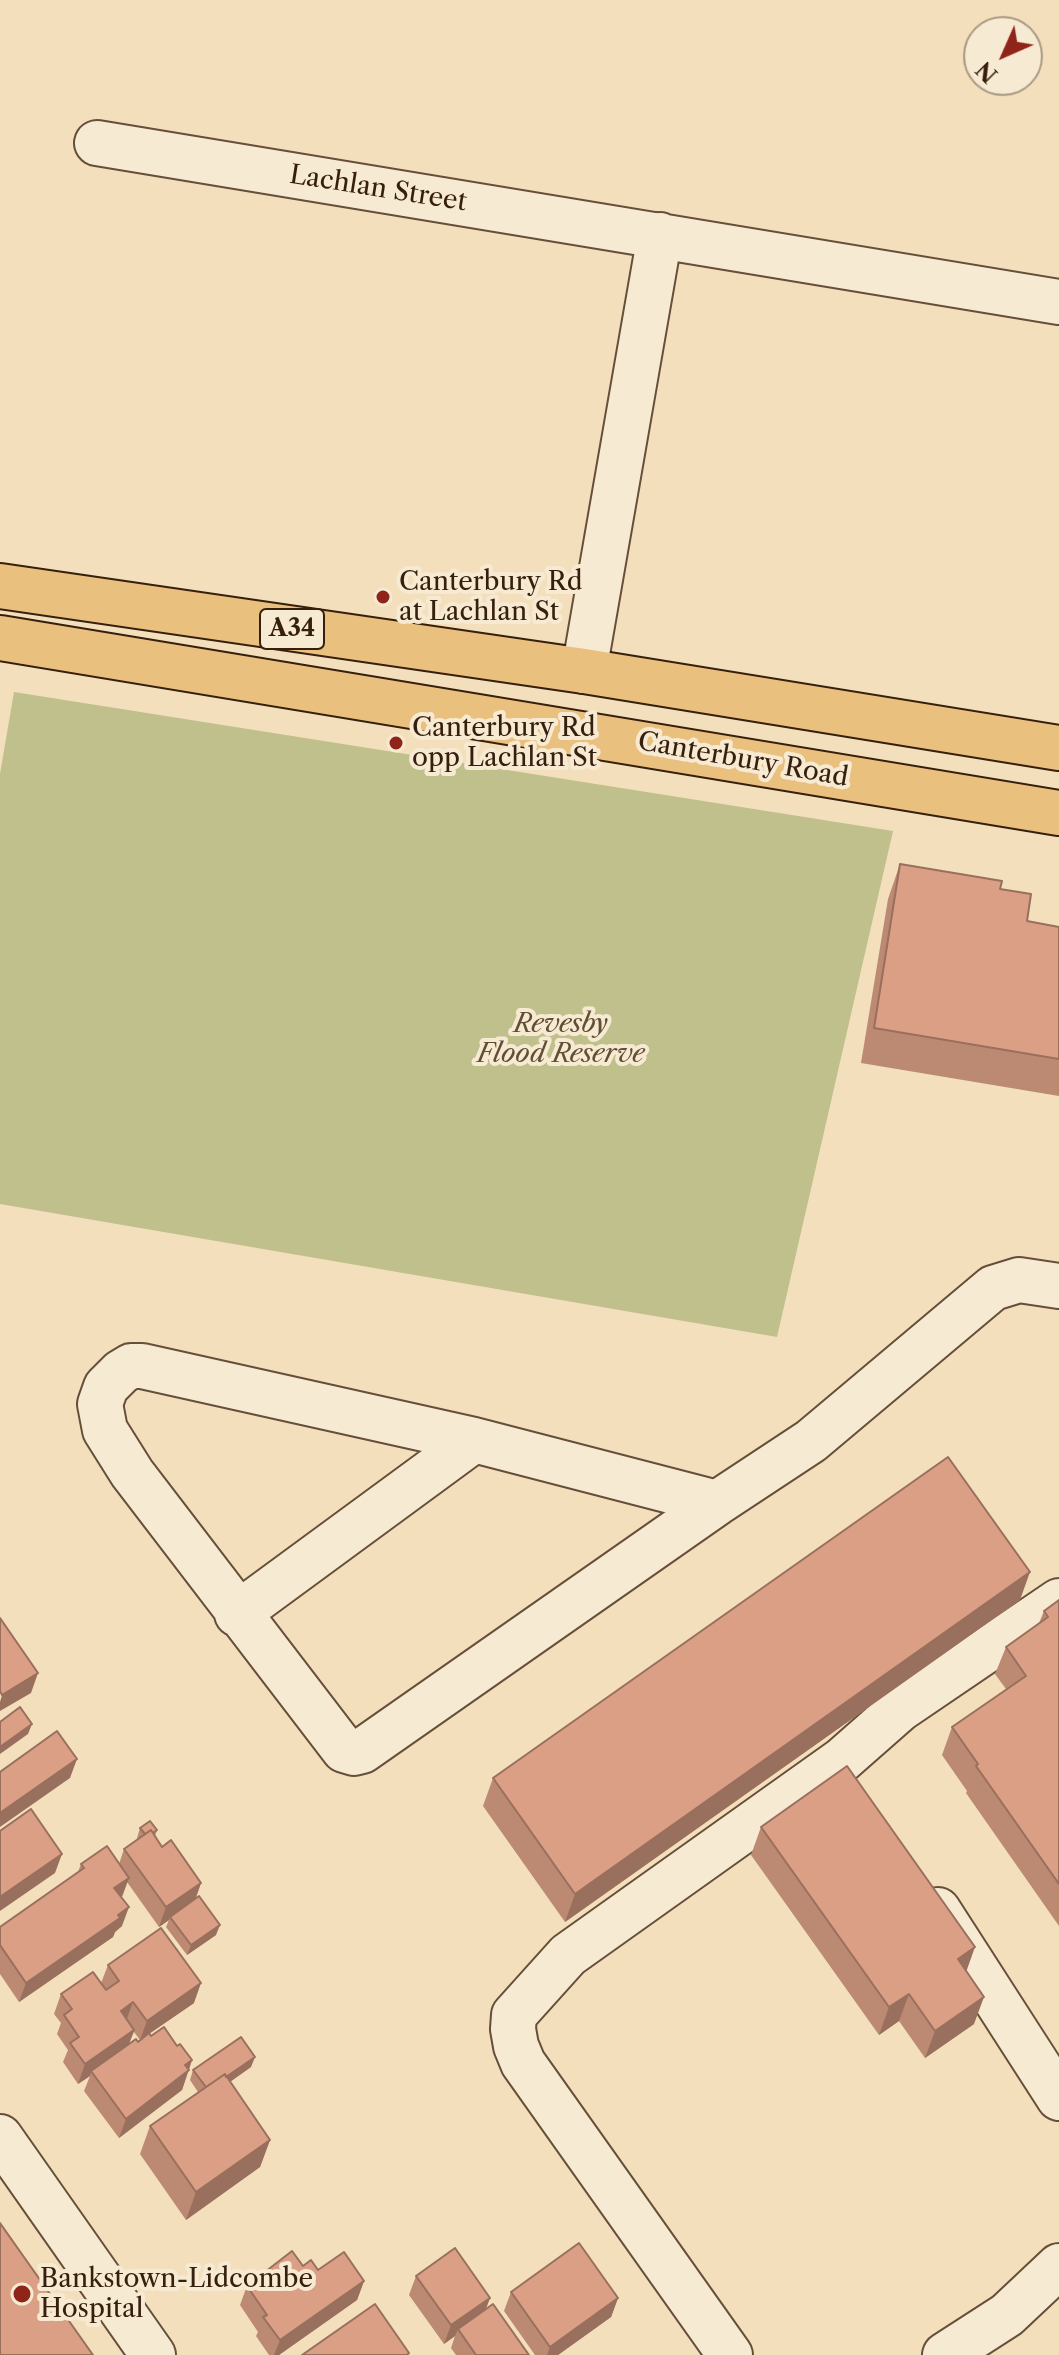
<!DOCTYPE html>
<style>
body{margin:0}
#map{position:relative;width:1059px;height:2355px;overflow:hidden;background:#f3dfbc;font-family:"Libre Caslon Text",serif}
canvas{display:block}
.north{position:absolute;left:963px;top:16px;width:80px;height:80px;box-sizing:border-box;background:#f7ead3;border:2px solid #aa9984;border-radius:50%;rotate:225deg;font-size:22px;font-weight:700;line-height:32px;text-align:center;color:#371f0e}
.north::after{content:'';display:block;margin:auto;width:28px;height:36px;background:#8f2418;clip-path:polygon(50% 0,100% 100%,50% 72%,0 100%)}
</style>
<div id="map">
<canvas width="1059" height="2355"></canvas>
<div class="north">N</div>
</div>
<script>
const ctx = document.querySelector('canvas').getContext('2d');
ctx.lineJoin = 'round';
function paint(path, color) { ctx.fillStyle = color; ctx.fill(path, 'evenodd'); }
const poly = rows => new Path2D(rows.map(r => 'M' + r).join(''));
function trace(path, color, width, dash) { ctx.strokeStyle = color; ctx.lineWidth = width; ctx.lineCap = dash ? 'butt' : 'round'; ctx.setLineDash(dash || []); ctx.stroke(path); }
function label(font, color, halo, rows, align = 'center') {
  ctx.font = font + ' "Libre Caslon Text",serif'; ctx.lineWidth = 8; ctx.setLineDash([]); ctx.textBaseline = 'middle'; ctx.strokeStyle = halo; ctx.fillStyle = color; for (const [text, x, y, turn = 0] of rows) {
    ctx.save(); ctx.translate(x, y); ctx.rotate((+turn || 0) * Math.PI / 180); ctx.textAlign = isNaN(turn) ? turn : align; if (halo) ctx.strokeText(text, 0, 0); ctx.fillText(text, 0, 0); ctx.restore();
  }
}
const green = poly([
 [14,692,893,831,777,1337,0,1204,0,774]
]);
const minor = poly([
 [97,143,1059,302],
 [584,671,660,235],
 [717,1503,474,1440,142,1366,131,1366,121,1372,106,1387,100,1404,105,1430,132,1473,344,1750,354,1753,362,1751,717,1503,811,1441,993,1288,1019,1280,1059,1286],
 [237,1614,474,1440],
 [938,1910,1059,2098],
 [0,2137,153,2355],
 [730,2355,523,2063,516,2046,513,2029,514,2015,568,1955,842,1760,900,1709,1059,1601],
 [945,2355,1007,2315,1059,2266]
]);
const highway = poly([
 [0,586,584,671,1059,748],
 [0,638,1059,813]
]);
const wall = poly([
 [900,864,1000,889,1027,921,1059,927,1059,1096,861,1063,888,899],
 [1020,1600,565,1922,483,1806,493,1778],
 [1059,1600,1059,1926,966,1793,967,1791,942,1755,952,1727,1006,1689,995,1674,1006,1647,1039,1623,1044,1611],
 [761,1827,966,1972,974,2024,925,2058,899,2021,879,2035,751,1855],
 [140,1828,157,1830,155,1836,162,1847,201,1883,196,1898,216,1935,187,1955,166,1927,169,1920,159,1927,127,1882,121,1897,122,1926,115,1932,113,1937,19,2002,0,1974,0,1927,78,1872,81,1864,119,1864,124,1849,138,1839,137,1838],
 [108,1965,194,2003,149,2034,151,2036,177,2046,192,2060,182,2090,119,2138,84,2091,90,2076,78,2084,63,2062,68,2050,57,2034,61,2023,54,2014,61,1994,101,1983],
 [134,2032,140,2040,129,2044],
 [251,2067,230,2082,270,2140,260,2167,186,2220,140,2154,150,2126,198,2092,190,2080,193,2070],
 [303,2266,364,2281,357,2300,279,2355,269,2355,256,2336,258,2332,240,2305,247,2286],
 [416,2276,490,2298,485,2310,529,2355,456,2355,451,2348,455,2336,444,2344,409,2295],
 [511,2292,618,2298,611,2317,558,2355,535,2355,504,2311]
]);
const shadedWall = poly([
 [1030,1572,1020,1600,565,1922,575,1894],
 [38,1673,31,1693,0,1711,0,1702,2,1695],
 [32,1724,28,1734,0,1754,0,1747],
 [77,1759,70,1778,0,1827,0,1813],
 [62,1854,55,1873,0,1911,0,1897],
 [129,1878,122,1897,114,1888],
 [201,1883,194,1902,170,1917,169,1920,159,1927,166,1907],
 [129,1907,122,1926,115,1932,113,1937,19,2002,26,1983],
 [220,1925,216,1935,187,1955,191,1945],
 [975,1947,965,1975,958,1959],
 [201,1983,194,2003,140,2040,147,2021],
 [909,1994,899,2021,879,2035,889,2007],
 [984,1997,974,2024,925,2058,935,2031],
 [133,2002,126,2021,121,2011],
 [134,2030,127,2049,91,2071,90,2076,78,2084,85,2064],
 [255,2057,251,2067,204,2100,208,2090],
 [192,2060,182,2090,119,2138,126,2119,185,2065],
 [270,2140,260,2167,186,2220,196,2192],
 [364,2281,357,2300,279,2355,274,2355,280,2340],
 [490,2298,483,2317,458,2329,455,2336,444,2344,451,2325],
 [618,2298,611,2317,558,2355,547,2355,550,2347]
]);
const building = poly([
 [900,864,1002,881,1000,889,1031,894,1027,921,1059,927,1059,1059,874,1028,900,864],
 [948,1457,1030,1572,575,1894,493,1778,948,1457],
 [1059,1600,1059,1884,976,1766,978,1764,952,1727,1026,1676,1006,1647,1048,1617,1044,1611,1059,1600],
 [0,1618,38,1673,2,1695,0,1691,0,1618],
 [20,1707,32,1724,0,1747,0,1722,20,1707],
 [57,1731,77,1759,0,1813,0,1772,57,1731],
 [847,1766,975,1947,958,1959,984,1997,935,2031,909,1994,889,2007,761,1827,847,1766],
 [31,1809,62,1854,0,1897,0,1831,31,1809],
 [150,1821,157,1830,153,1833,151,1830,145,1834,140,1828,150,1821],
 [151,1830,162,1847,171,1840,201,1883,166,1907,124,1849,151,1830],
 [107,1846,129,1878,114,1888,129,1907,118,1915,120,1918,26,1983,0,1945,0,1927,84,1868,81,1864,107,1846],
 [199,1896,220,1925,191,1945,170,1917,199,1896],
 [161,1928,201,1983,147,2021,133,2002,121,2011,134,2030,85,2064,70,2043,79,2037,64,2015,72,2009,61,1994,93,1972,106,1990,119,1981,108,1965,161,1928],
 [164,2027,177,2046,180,2044,192,2060,185,2065,189,2070,126,2119,91,2071,136,2039,138,2042,149,2033,151,2036,164,2027],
 [241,2037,255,2057,226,2077,225,2074,206,2087,193,2070,241,2037],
 [225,2074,270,2140,196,2192,150,2126,225,2074],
 [0,2223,93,2355,0,2355,0,2223],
 [579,2243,618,2298,550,2347,511,2292,579,2243],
 [455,2248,490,2298,451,2325,416,2276,455,2248],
 [292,2251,303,2266,311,2260,318,2270,344,2252,364,2281,280,2340,263,2317,267,2315,247,2286,292,2251],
 [375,2304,409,2353,407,2355,302,2355,375,2304],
 [493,2304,529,2355,476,2355,458,2329,493,2304]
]);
const markers = [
 [383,597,8,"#8f2418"],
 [396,743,8,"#8f2418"],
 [22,2294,10,"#8f2418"]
];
const shields = [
 [292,629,64]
];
const shieldNames = [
 ["A34",292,629]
];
const streetNames = [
 ["Lachlan Street",378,189,9],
 ["Canterbury Road",743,760,10]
];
const poiNames = [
 ["Canterbury Rd",399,582],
 ["at Lachlan St",399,612],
 ["Canterbury Rd",412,728],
 ["opp Lachlan St",412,758],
 ["Bankstown-Lidcombe",40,2279],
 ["Hospital",40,2309]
];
const parkNames = [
 ["Revesby",561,1024],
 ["Flood Reserve",561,1054]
];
paint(green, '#c0c08d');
trace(minor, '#664f3a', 48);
trace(highway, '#371f0e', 48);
trace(minor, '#f7ead3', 44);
trace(highway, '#eac07e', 44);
paint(wall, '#bc8972');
paint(shadedWall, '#996f5d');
paint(building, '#db9f85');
trace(building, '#996f5d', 2);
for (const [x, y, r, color] of markers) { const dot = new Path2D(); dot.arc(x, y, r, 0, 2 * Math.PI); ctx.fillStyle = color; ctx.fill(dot); trace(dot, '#f7ead3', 3); }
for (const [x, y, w] of shields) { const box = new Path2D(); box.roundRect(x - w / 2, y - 20, w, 40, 6); ctx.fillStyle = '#f7ead3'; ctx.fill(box); trace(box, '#371f0e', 2); }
label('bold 24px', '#371f0e', null, shieldNames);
label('26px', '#371f0e', '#f7ead3', streetNames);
label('26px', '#371f0e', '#f7ead3', poiNames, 'left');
label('italic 26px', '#604f34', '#f7ead3', parkNames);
</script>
